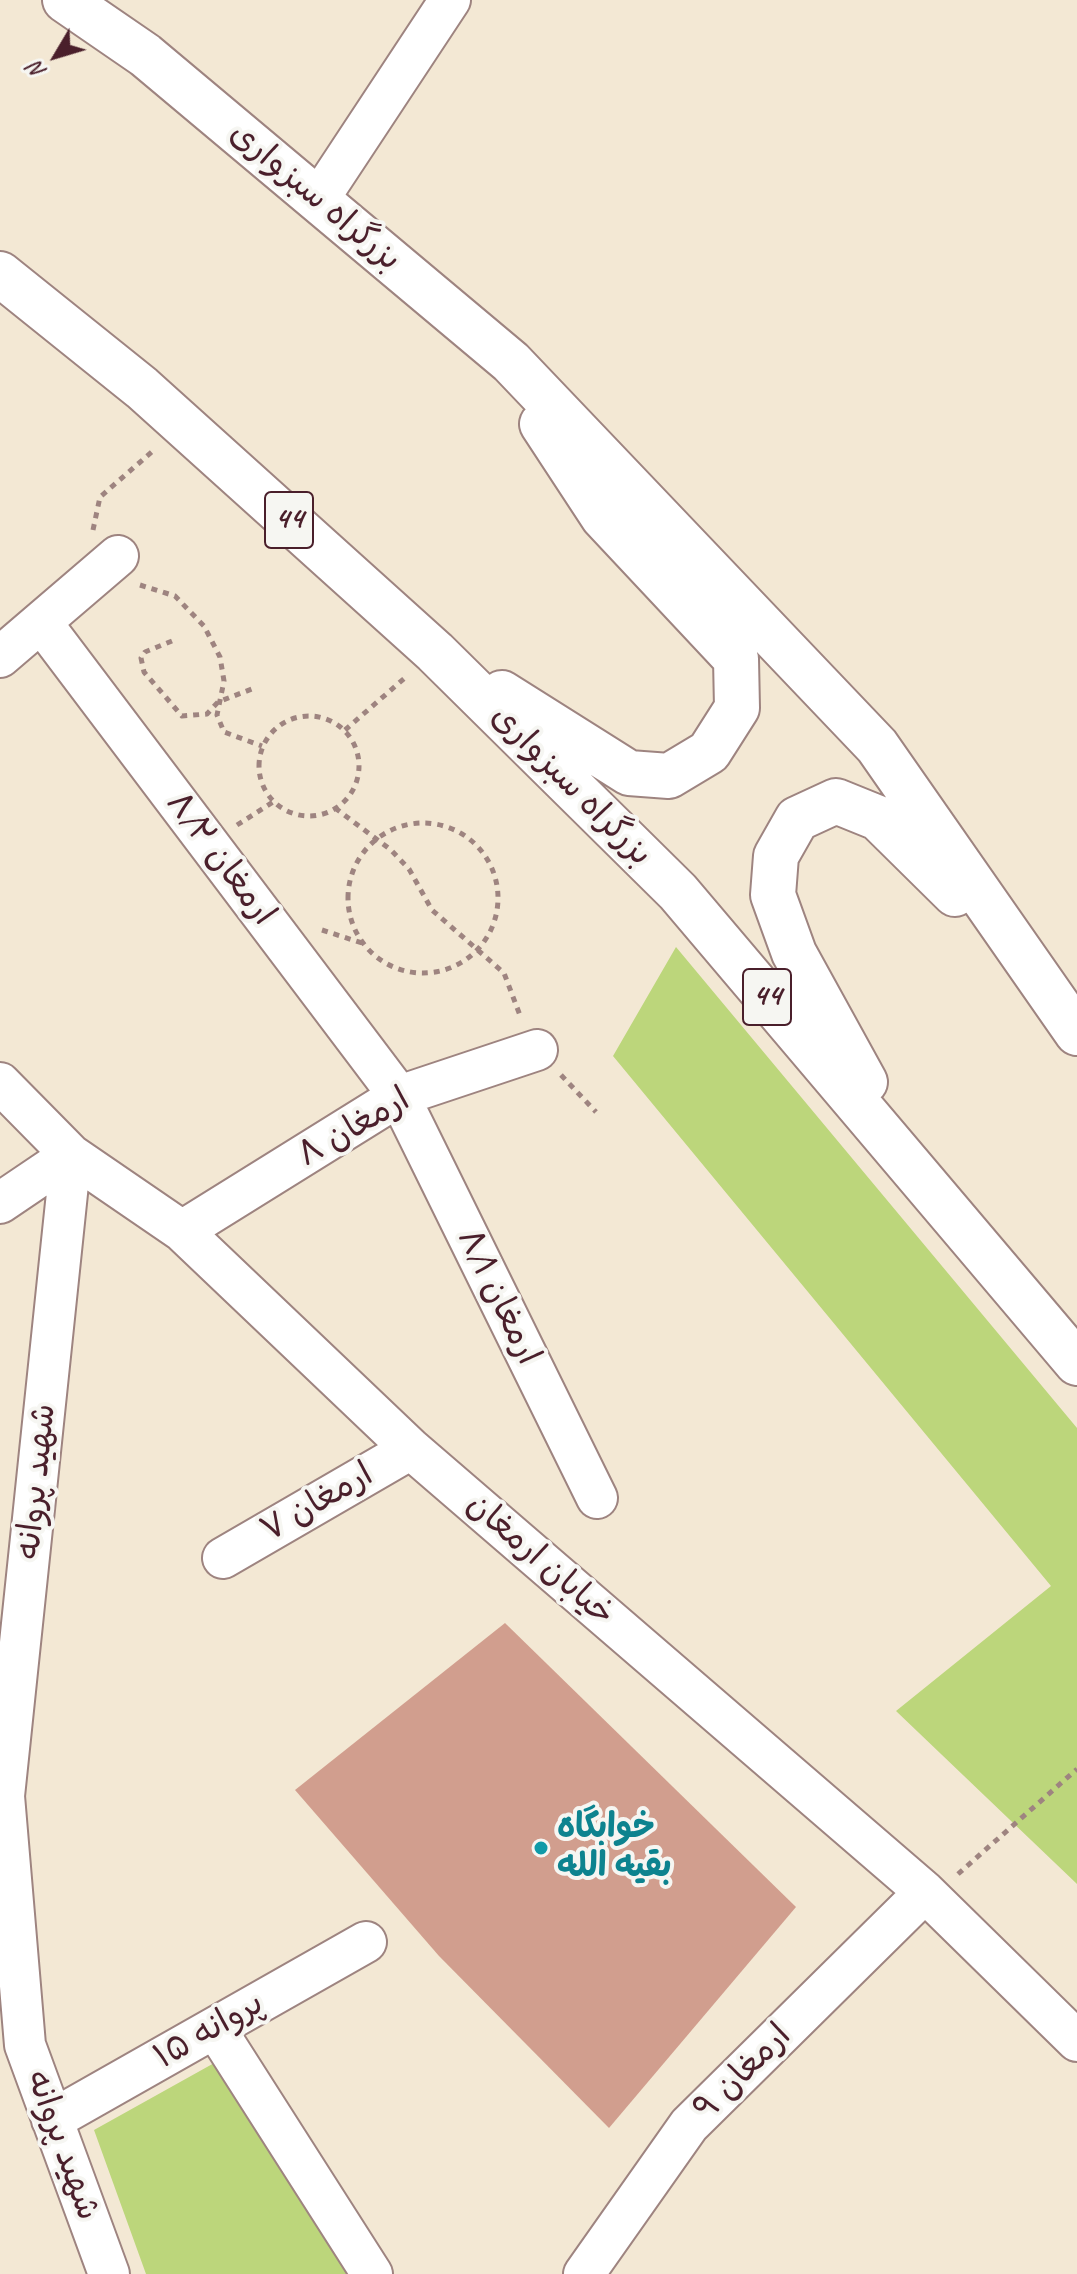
<!DOCTYPE html>
<meta charset="utf-8">
<style>
body{margin:0}
#map{position:relative;width:1077px;height:2274px;overflow:hidden;background:#f3e8d4;font-family:Caveat,sans-serif}
canvas{display:block}
.north{position:absolute;left:16px;top:16px;width:80px;height:80px;-webkit-text-stroke:6px #f6f6f2;paint-order:stroke;rotate:232deg;font-size:22px;font-weight:700;line-height:32px;text-align:center;color:#4a1f2b}
.north::after{content:'';display:block;margin:auto;width:28px;height:36px;background:#4a1f2b;clip-path:polygon(50% 0,100% 100%,50% 72%,0 100%)}
</style>
<div id="map">
<canvas width="1077" height="2274"></canvas>
<div class="north">N</div>
</div>
<script>
const ctx = document.querySelector('canvas').getContext('2d');
ctx.lineJoin = 'round';
function paint(path, color) { ctx.fillStyle = color; ctx.fill(path, 'evenodd'); }
const poly = rows => new Path2D(rows.map(r => 'M' + r).join(''));
function trace(path, color, width, dash) { ctx.strokeStyle = color; ctx.lineWidth = width; ctx.lineCap = dash ? 'butt' : 'round'; ctx.setLineDash(dash || []); ctx.stroke(path); }
function label(font, color, halo, rows, align = 'center') {
  ctx.font = font + ' Caveat,"Playpen Sans Arabic",sans-serif'; ctx.lineWidth = 8; ctx.setLineDash([]); ctx.textBaseline = 'middle'; ctx.strokeStyle = halo; ctx.fillStyle = color; for (const [text, x, y, turn = 0] of rows) {
    ctx.save(); ctx.translate(x, y); ctx.rotate((+turn || 0) * Math.PI / 180); ctx.textAlign = isNaN(turn) ? turn : align; if (halo) ctx.strokeText(text, 0, 0); ctx.fillText(text, 0, 0); ctx.restore();
  }
}
const green = poly([
 [676,947,1077,1428,1077,1884,896,1711,1051,1586,613,1056],
 [216,2062,350,2274,146,2274,94,2130]
]);
const building = poly([
 [505,1623,796,1907,609,2128,439,1956,295,1790]
]);
const path = poly([
 [93,530,100,497,154,450],
 [140,585,175,596,204,626,220,657,224,681,217,715,224,732,262,746],
 [172,641,145,652,141,658,144,672,182,716,207,714,218,702,257,687],
 '259 766a50 50 0 1 1 100 0a50 50 0 1 1-100 0Z',
 [345,730,407,676],
 [335,808,391,850,409,869,432,910,504,973,521,1018],
 '348 898a75 75 0 1 1 150 0a75 75 0 1 1-150 0Z',
 [237,825,273,802],
 [322,930,362,943],
 [561,1075,596,1112],
 [958,1874,1077,1769]
]);
const minor = poly([
 [318,200,450,0],
 [41,622,399,1096,597,1498],
 [0,657,118,556],
 [0,1083,71,1155,182,1231,411,1449,925,1892,1077,2041],
 [71,1155,4,1796,25,2045,109,2274],
 [0,1203,71,1155],
 [182,1231,399,1096,537,1050],
 [223,1558,411,1449],
 [215,2028,372,2274],
 [52,2120,366,1942],
 [584,2274,689,2125,925,1892]
]);
const highway = poly([
 [65,0,145,55,511,362,877,746,1077,1033],
 [0,274,142,388,435,652,678,892,1077,1363],
 [502,693,629,773,669,776,709,752,737,708,736,659,603,517,542,424],
 [865,1082,794,953,773,895,776,856,797,819,836,801,878,818,955,894]
]);
const markers = [
 [541,1848,8,"#0f9aa8"]
];
const shields = [
 [289,520,48],
 [767,997,48]
];
const shieldNames = [
 ["44",289,520],
 ["44",767,997]
];
const streetNames = [
 ["بزرگراه سبزواری",315,197,40],
 ["بزرگراه سبزواری",571,786,45],
 ["ارمغان ۸/۲",220,859,53],
 ["ارمغان ۸",354,1128,-30],
 ["ارمغان ۸/۱",498,1297,64],
 ["شهید پروانه",37,1482,-84],
 ["ارمغان ۷",317,1503,-30],
 ["خیابان ارمغان",540,1560,41],
 ["پروانه ۱۵",209,2031,-30],
 ["ارمغان ۹",743,2073,-45],
 ["شهید پروانه",62,2145,70]
];
const cultureNames = [
 ["خوابگاه",557,1828],
 ["بقیه الله",557,1867]
];
paint(green, '#bcd67b');
paint(building, '#d19e8e');
trace(minor, '#9e8480', 44);
trace(highway, '#9e8480', 48);
trace(path, '#9e8480', 5, [6, 6]);
trace(minor, '#fff', 40);
trace(highway, '#fff', 44);
for (const [x, y, r, color] of markers) { const dot = new Path2D(); dot.arc(x, y, r, 0, 2 * Math.PI); ctx.fillStyle = color; ctx.fill(dot); trace(dot, '#f6f6f2', 3); }
for (const [x, y, w] of shields) { const box = new Path2D(); box.roundRect(x - w / 2, y - 28, w, 56, 6); ctx.fillStyle = '#f6f6f2'; ctx.fill(box); trace(box, '#4a1f2b', 2); }
label('bold 32px', '#4a1f2b', null, shieldNames);
label('34px', '#4a1f2b', '#f6f6f2', streetNames);
label('bold 34px', '#0d838f', '#f6f6f2', cultureNames, 'left');
</script>
